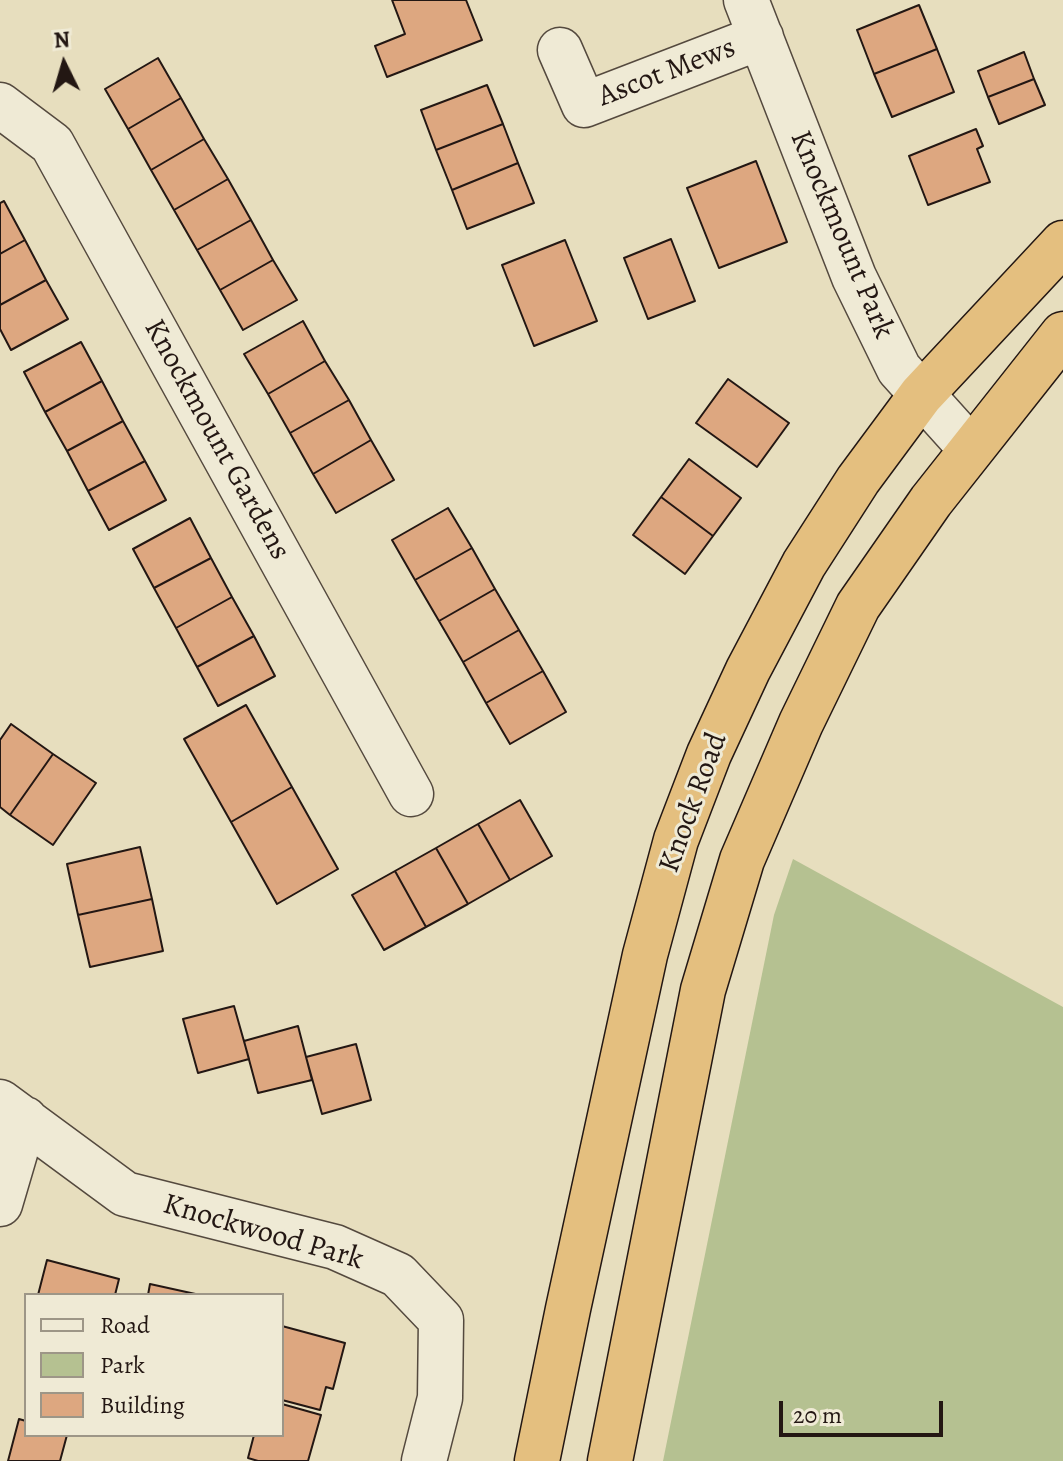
<!DOCTYPE html>
<style>
body{margin:0}
#map{position:relative;width:1063px;height:1461px;overflow:hidden;background:#e7debe;font-family:Alegreya,serif}
canvas{display:block}
.legend{position:absolute;left:24px;top:1293px;width:260px;height:144px;box-sizing:border-box;background:#efead5;border:2px solid #9d9687;margin:0;padding:10px 14px;list-style:none;font-size:24px;color:#231713}
.legend li{display:flex;align-items:center;gap:16px;height:40px}
.legend b{width:40px;border:2px solid #9d9687}
.north{position:absolute;left:24px;top:24px;width:80px;height:80px;-webkit-text-stroke:6px #efead5;paint-order:stroke;rotate:355deg;font-size:22px;font-weight:700;line-height:32px;text-align:center;color:#231713}
.north::after{content:'';display:block;margin:auto;width:28px;height:36px;background:#231713;clip-path:polygon(50% 0,100% 100%,50% 72%,0 100%)}
.scale{position:absolute;left:779px;top:1401px;width:164px;height:36px;box-sizing:border-box;border:4px solid #231713;border-top:0;padding-left:10px;font-size:24px;line-height:28px;white-space:nowrap;color:#231713;-webkit-text-stroke:6px #efead5;paint-order:stroke}
</style>
<div id="map">
<canvas width="1063" height="1461"></canvas>
<ul class="legend">
<li><b style="height:10px;background:#efead5"></b>Road</li>
<li><b style="height:22px;background:#b5c191"></b>Park</li>
<li><b style="height:22px;background:#dda780"></b>Building</li>
</ul>
<div class="north">N</div>
<div class="scale">20 m</div>
</div>
<script>
const ctx = document.querySelector('canvas').getContext('2d');
ctx.lineJoin = 'round';
function paint(path, color) { ctx.fillStyle = color; ctx.fill(path, 'evenodd'); }
const poly = rows => new Path2D(rows.map(r => 'M' + r).join(''));
function trace(path, color, width, dash) { ctx.strokeStyle = color; ctx.lineWidth = width; ctx.lineCap = dash ? 'butt' : 'round'; ctx.setLineDash(dash || []); ctx.stroke(path); }
function label(font, color, halo, rows, align = 'center') {
  ctx.font = font + ' Alegreya,serif'; ctx.lineWidth = 6; ctx.setLineDash([]); ctx.textBaseline = 'middle'; ctx.strokeStyle = halo; ctx.fillStyle = color; for (const [text, x, y, turn = 0] of rows) {
    ctx.save(); ctx.translate(x, y); ctx.rotate((+turn || 0) * Math.PI / 180); ctx.textAlign = isNaN(turn) ? turn : align; if (halo) ctx.strokeText(text, 0, 0); ctx.fillText(text, 0, 0); ctx.restore();
  }
}
const green = poly([
 [793,859,1063,1007,1063,1461,663,1461,774,915]
]);
const building = poly([
 [392,0,466,0,482,40,387,77,375,46,405,34,392,0],
 [919,5,937,49,874,74,857,30,919,5],
 [937,49,954,92,892,117,874,74,937,49],
 [1024,52,1034,79,988,97,978,71,1024,52],
 [158,58,181,98,128,129,105,89,158,58],
 [1034,79,1045,105,999,124,988,97,1034,79],
 [487,85,503,124,436,150,421,110,487,85],
 [181,98,204,139,151,170,128,129,181,98],
 [503,124,518,163,452,190,436,150,503,124],
 [976,129,983,146,977,149,990,182,928,205,909,156,976,129],
 [204,139,228,179,174,210,151,170,204,139],
 [756,161,787,242,719,268,687,188,756,161],
 [518,163,534,203,467,229,452,190,518,163],
 [228,179,251,220,197,250,174,210,228,179],
 [4,201,25,240,0,254,0,203,4,201],
 [251,220,273,260,220,290,197,250,251,220],
 [671,239,695,301,648,319,624,258,671,239],
 [25,240,46,280,0,305,0,254,25,240],
 [565,240,597,321,534,346,502,265,565,240],
 [273,260,297,300,243,330,220,290,273,260],
 [46,280,68,319,11,350,0,329,0,305,46,280],
 [303,321,325,361,268,394,244,354,303,321],
 [81,342,102,381,45,412,24,372,81,342],
 [325,361,349,400,290,433,268,394,325,361],
 [728,379,789,423,757,467,696,423,728,379],
 [102,381,123,421,67,451,45,412,102,381],
 [349,400,371,440,313,474,290,433,349,400],
 [123,421,145,461,88,491,67,451,123,421],
 [371,440,394,480,336,513,313,474,371,440],
 [689,459,741,498,713,536,661,497,689,459],
 [145,461,166,500,109,530,88,491,145,461],
 [661,497,713,536,685,574,633,535,661,497],
 [448,508,472,548,415,580,392,540,448,508],
 [190,518,211,558,154,588,133,549,190,518],
 [472,548,495,589,439,621,415,580,472,548],
 [211,558,232,597,176,628,154,588,211,558],
 [495,589,519,630,463,662,439,621,495,589],
 [232,597,254,636,197,667,176,628,232,597],
 [519,630,543,671,486,703,463,662,519,630],
 [254,636,275,676,218,706,197,667,254,636],
 [543,671,566,712,510,744,486,703,543,671],
 [246,705,292,787,231,822,184,739,246,705],
 [11,724,53,754,10,815,0,807,0,740,11,724],
 [53,754,96,783,53,845,10,815,53,754],
 [292,787,338,869,277,904,231,822,292,787],
 [520,800,552,856,510,880,478,824,520,800],
 [478,824,510,880,468,904,436,848,478,824],
 [140,847,152,899,78,915,67,864,140,847],
 [436,848,468,904,426,927,395,871,436,848],
 [395,871,426,927,384,950,352,895,395,871],
 [152,899,163,951,90,967,78,915,152,899],
 [234,1006,249,1059,198,1073,183,1019,234,1006],
 [298,1026,312,1080,258,1093,244,1041,298,1026],
 [356,1044,371,1100,322,1114,306,1057,356,1044],
 [47,1260,119,1279,115,1295,38,1295,47,1260],
 [150,1284,200,1295,148,1295,150,1284],
 [282,1326,345,1343,333,1389,326,1387,320,1410,282,1400,282,1326],
 [282,1404,321,1415,308,1461,258,1461,248,1458,254,1435,282,1435,282,1404],
 [19,1419,26,1421,26,1435,67,1435,60,1461,8,1461,19,1419]
]);
const street = poly([
 [746,0,854,277,899,369,971,449],
 [560,50,584,105,761,37],
 [0,105,52,144,411,794],
 [0,1102,125,1194,335,1247,398,1275,441,1320,440,1398,424,1461],
 [0,1204,25,1119]
]);
const highway = poly([
 [537,1461,568,1309,645,955,676,840,709,754,748,670,804,564,858,480,921,395,1063,243],
 [610,1461,703,990,742,860,801,723,858,606,931,501,1063,334]
]);
const streetNames = [
 ["Ascot Mews",667,73,-21],
 ["Knockmount Park",841,235,67],
 ["Knockmount Gardens",216,440,61],
 ["Knock Road",694,803,-70],
 ["Knockwood Park",263,1233,16]
];
paint(green, '#b5c191');
paint(building, '#dda780');
trace(building, '#231713', 2);
trace(street, '#54493e', 47);
trace(highway, '#231713', 47);
trace(street, '#efead5', 44);
trace(highway, '#e4bf7f', 44);
label('30px', '#231713', '#efead5', streetNames);
</script>
